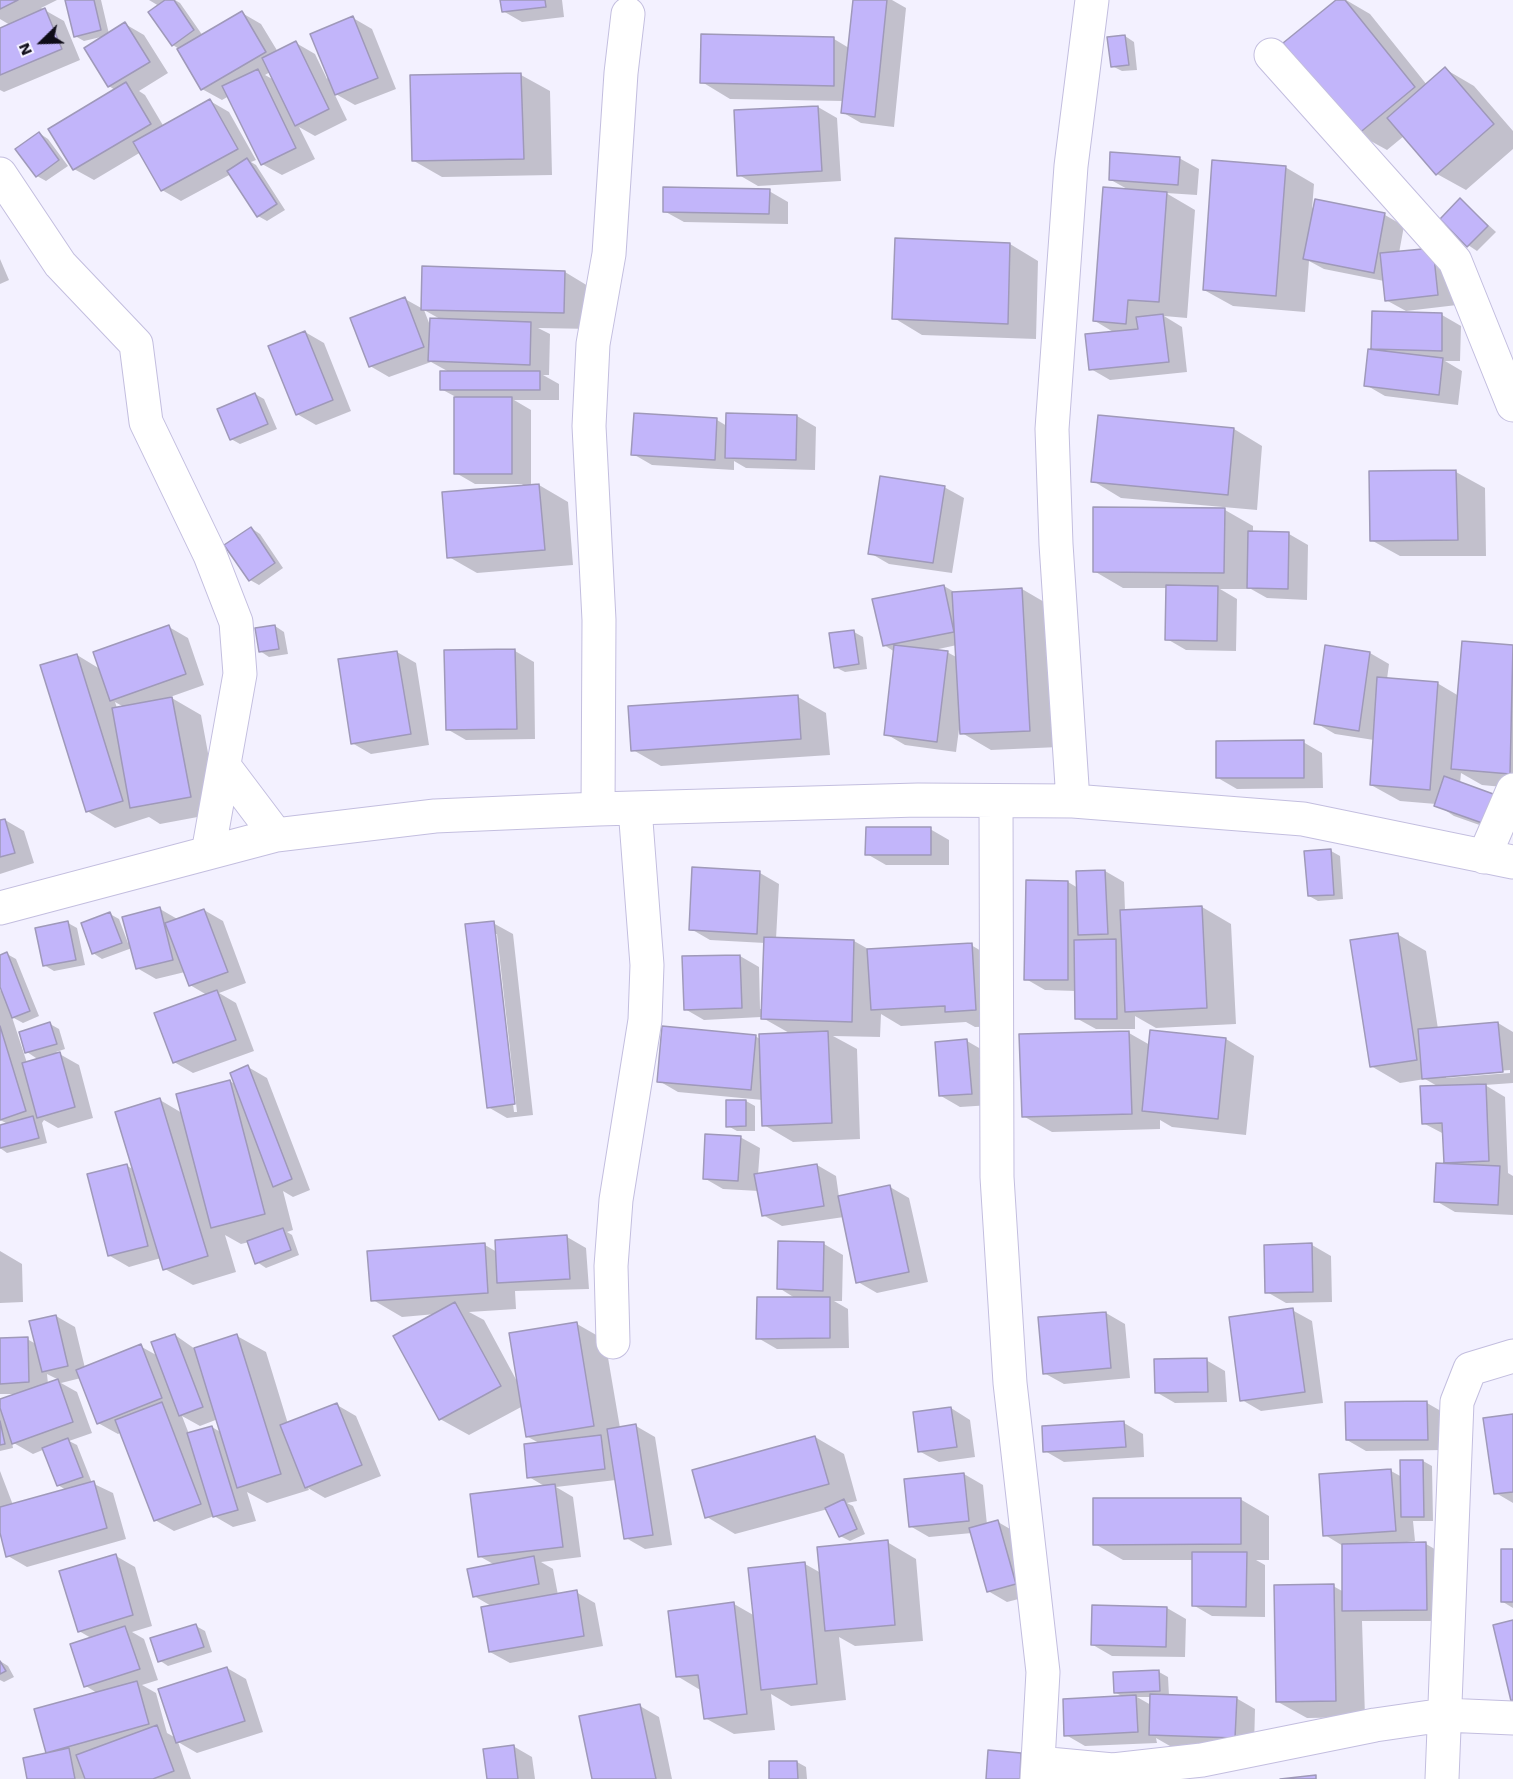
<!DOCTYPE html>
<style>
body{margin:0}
#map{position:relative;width:1513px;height:1779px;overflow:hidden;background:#f3f1ff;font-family:"Work Sans",sans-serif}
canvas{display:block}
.north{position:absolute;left:12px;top:12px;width:60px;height:60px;-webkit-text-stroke:4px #f3f1ff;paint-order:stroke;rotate:247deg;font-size:16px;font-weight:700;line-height:24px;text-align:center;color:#0f0d18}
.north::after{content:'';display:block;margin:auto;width:21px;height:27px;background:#0f0d18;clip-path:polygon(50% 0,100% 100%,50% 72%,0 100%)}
</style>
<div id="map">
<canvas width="1513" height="1779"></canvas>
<div class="north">N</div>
</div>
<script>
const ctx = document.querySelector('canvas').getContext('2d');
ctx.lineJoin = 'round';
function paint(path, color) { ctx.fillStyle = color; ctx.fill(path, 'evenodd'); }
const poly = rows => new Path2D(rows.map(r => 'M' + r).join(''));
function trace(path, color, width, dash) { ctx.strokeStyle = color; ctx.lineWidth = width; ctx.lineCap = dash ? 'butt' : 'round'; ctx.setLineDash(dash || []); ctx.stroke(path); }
const shadow = poly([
 [0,0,57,0,41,8,64,21,80,60,4,92,0,90,0,30,10,25,0,19],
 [66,0,101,0,109,34,125,24,144,35,168,73,139,91,145,95,164,127,210,101,229,112,256,160,251,162,256,165,285,210,267,221,258,216,231,174,181,201,162,190,141,152,94,180,74,169,50,129,115,90,109,86,86,49,105,36,84,41,75,36],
 [149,0,175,0,180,3,203,36,242,13,261,24,278,52,296,43,315,54,327,79,353,18,372,29,396,89,355,105,334,93,347,120,315,136,299,127,315,159,282,175,262,164,229,96,222,100,202,89,179,49,173,45,159,6],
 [270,72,274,80,265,75],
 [502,0,562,0,564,17,522,22,503,11],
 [854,0,892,0,906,8,894,127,861,123,842,112,843,101,730,99,702,82,834,39,849,48],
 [1339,0,1346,0,1370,14,1427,85,1445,69,1474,86,1513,131,1513,149,1466,190,1437,174,1404,136,1387,150,1358,134],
 [1125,36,1134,42,1137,70,1122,71,1112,66],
 [521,75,550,91,552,175,442,177,414,161],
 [818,107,837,118,841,181,758,186,739,175],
 [39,133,48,139,68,166,46,181,37,176],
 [1179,158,1199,169,1197,195,1166,193,1195,210,1187,318,1164,316,1182,327,1187,372,1110,380,1091,369,1115,333,1095,321,1129,190,1111,180],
 [1285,167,1314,184,1312,209,1316,201,1385,215,1404,226,1399,253,1433,249,1457,305,1406,311,1386,300,1384,281,1324,269,1309,261,1305,312,1233,306,1204,290],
 [769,191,788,202,788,224,684,222,664,211],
 [1461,200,1496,232,1477,251,1468,245],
 [1010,244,1038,261,1036,339,922,335,894,318],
 [0,259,9,280,0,284],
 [565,272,593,289,592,329,538,328,550,334,549,375,543,375,559,384,559,400,514,400,531,410,531,486,539,485,568,502,573,565,477,573,449,557,523,484,475,484,456,473,456,397,441,389,451,373,431,362,389,377,370,366,405,299,423,309],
 [424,310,442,320,431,328],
 [1374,313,1442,315,1461,326,1460,361,1445,361,1462,371,1458,405,1385,396,1366,385,1373,351],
 [305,332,324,343,351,411,316,425,297,414],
 [255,394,264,399,277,429,240,444,231,439],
 [797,416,816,427,815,470,746,468,734,461,734,470,652,465,633,454,717,420,727,426],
 [1234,429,1262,446,1257,510,1121,498,1093,481],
 [1456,472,1485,488,1486,556,1400,556,1371,540],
 [944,487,964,498,952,573,889,564,870,553],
 [1225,510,1253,526,1253,533,1289,534,1308,545,1307,600,1267,598,1251,589,1220,589,1237,599,1236,651,1186,650,1167,639,1168,588,1123,588,1094,571],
 [251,528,260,534,283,568,259,585,250,580],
 [944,586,956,593,1022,589,1051,606,1059,747,991,750,962,733,960,722,956,752,905,745,886,734,895,652,884,645],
 [957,645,958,658,947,652,934,650],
 [275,626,284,632,288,654,269,657,260,651],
 [169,627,188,638,204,685,170,697,201,715,219,813,160,824,149,817,115,828,87,811,77,655,100,669],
 [115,702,124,707,117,708],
 [854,632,863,637,867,669,845,672,835,667],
 [1463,642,1513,647,1513,788,1482,785,1461,773,1460,784,1505,834,1454,816,1436,804,1400,801,1371,785,1374,740,1335,734,1316,723,1370,653,1389,664,1387,679,1437,683,1459,696],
 [515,651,534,662,535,739,466,740,447,729],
 [397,652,416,663,429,745,371,754,352,743],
 [798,697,826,713,830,755,661,766,633,750],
 [1303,742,1322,753,1323,788,1237,789,1218,778],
 [5,820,24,831,34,863,0,874,0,822],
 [930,829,949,840,949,865,886,865,867,854],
 [1331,851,1340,856,1343,899,1318,901,1309,896],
 [1105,871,1124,882,1125,911,1202,907,1231,924,1236,1024,1156,1028,1135,1016,1135,1029,1096,1029,1076,1018,1076,991,1045,990,1026,979,1068,882,1078,888],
 [760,873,779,884,776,939,854,941,870,950,971,945,1000,962,1004,1026,975,1027,966,1022,901,1026,881,1014,880,1037,833,1036,857,1049,860,1139,793,1142,764,1125,763,1100,678,1092,659,1081,755,1036,760,1039,791,1034,761,1017,704,1020,685,1009,684,958,740,956,759,967,760,1009,763,1009,765,943,710,940,691,929],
 [160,909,179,920,204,910,223,921,246,983,219,993,236,1003,254,1051,193,1073,174,1062,207,995,190,985,185,972,156,979,137,968,132,948,102,959,93,953,110,914,119,919,128,943],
 [68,923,77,928,85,965,54,971,44,965],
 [493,923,513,934,533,1115,507,1118,488,1107],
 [494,934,497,934,517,1112,514,1112],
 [1397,934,1426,951,1438,1029,1498,1023,1513,1032,1513,1083,1485,1085,1505,1097,1508,1173,1513,1176,1513,1215,1455,1212,1436,1201,1445,1165,1444,1134,1423,1123,1439,1087,1425,1079,1400,1083,1371,1066],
 [1510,1070,1510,1073,1446,1078,1446,1075],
 [7,954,16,959,39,1016,23,1023,12,1017,27,1063,39,1060,27,1052,50,1024,59,1029,65,1049,56,1052,79,1065,93,1118,58,1128,44,1120,42,1123,47,1143,7,1153,0,1148,0,1126,8,1124,0,1120,0,990,3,992,0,983,0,957],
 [1129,1033,1150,1045,1226,1039,1254,1056,1246,1135,1172,1127,1160,1120,1160,1129,1052,1132,1023,1116],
 [967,1041,986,1052,991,1105,960,1107,941,1096],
 [248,1067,267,1078,310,1190,293,1197,283,1191,293,1230,287,1232,292,1235,299,1255,266,1268,257,1262,249,1242,241,1244,225,1235,236,1272,193,1285,165,1269,161,1258,129,1267,110,1256,127,1166,135,1170,160,1100,182,1113,230,1081,236,1085],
 [746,1101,755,1106,755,1131,737,1131,728,1126],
 [740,1137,760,1148,758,1175,817,1165,836,1176,839,1197,890,1187,909,1198,928,1282,877,1293,858,1282,844,1217,782,1226,763,1215,759,1191,723,1189,704,1178],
 [567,1237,586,1248,589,1289,515,1291,516,1309,469,1312,484,1320,519,1385,577,1324,605,1340,620,1428,636,1426,655,1437,672,1545,645,1549,626,1538,616,1480,556,1487,573,1497,581,1557,541,1562,553,1569,558,1595,576,1592,595,1603,603,1646,510,1663,490,1652,493,1607,474,1596,495,1565,479,1556,546,1487,529,1477,541,1444,528,1437,523,1406,469,1435,440,1419,436,1314,402,1317,373,1300,485,1245,497,1252],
 [824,1244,843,1255,842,1301,834,1301,848,1309,849,1348,777,1349,758,1338,795,1298,779,1288],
 [1312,1245,1331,1256,1332,1302,1286,1303,1267,1292],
 [0,1251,22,1264,23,1302,0,1303],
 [1292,1310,1312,1321,1323,1403,1261,1411,1242,1400],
 [1106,1313,1125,1324,1130,1378,1064,1384,1044,1373],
 [56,1316,75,1327,85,1368,140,1346,158,1356,175,1335,195,1349,237,1336,266,1352,288,1424,337,1405,356,1416,381,1476,325,1498,308,1488,309,1490,267,1503,247,1492,256,1521,233,1527,214,1516,174,1531,155,1520,122,1432,118,1434,98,1423,81,1378,61,1383,77,1392,92,1433,69,1441,77,1445,92,1483,113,1493,126,1539,27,1567,8,1556,0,1528,0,1471,13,1505,66,1490,58,1485,45,1449,33,1454,12,1442,13,1448,0,1451,0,1409,2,1411,0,1401,17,1394,0,1394,0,1340,27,1339,36,1344],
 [47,1374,59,1380,48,1384],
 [182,1416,200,1426,218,1419,222,1433,212,1427,189,1434],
 [1206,1360,1225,1371,1227,1402,1175,1403,1156,1392],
 [1427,1403,1446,1414,1447,1450,1366,1451,1347,1440],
 [951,1408,970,1420,975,1457,939,1462,919,1451],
 [1513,1415,1513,1503,1496,1493],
 [1124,1423,1143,1434,1144,1457,1064,1462,1045,1451],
 [815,1437,844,1454,857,1501,847,1503,853,1506,865,1534,850,1541,840,1536,828,1509,735,1534,707,1517],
 [1423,1461,1432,1466,1433,1521,1413,1521,1415,1541,1407,1542,1407,1544,1426,1544,1445,1555,1446,1621,1362,1621,1365,1717,1307,1718,1278,1702,1333,1586,1344,1592,1343,1546,1325,1535,1391,1471,1402,1477],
 [964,1474,983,1485,987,1525,998,1522,1017,1533,1034,1595,1007,1602,988,1591,972,1533,929,1537,910,1526],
 [1240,1499,1269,1516,1269,1560,1256,1560,1265,1565,1265,1617,1212,1616,1193,1605,1193,1560,1123,1560,1095,1544],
 [887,1542,916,1559,923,1641,855,1646,839,1637,846,1700,791,1706,771,1694,775,1730,734,1734,705,1718,702,1691,677,1676,734,1604,755,1616,805,1564,821,1573],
 [1513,1550,1513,1608,1503,1602],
 [116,1556,135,1567,152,1626,132,1632,144,1639,158,1680,142,1685,156,1693,167,1733,176,1738,227,1668,246,1679,263,1732,197,1753,178,1742,191,1779,29,1779,48,1754,36,1710,97,1693,86,1686,91,1638,79,1631],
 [1167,1608,1186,1619,1185,1657,1112,1656,1093,1645],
 [196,1626,205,1631,212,1652,168,1666,159,1660],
 [0,1661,8,1666,14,1677,4,1682,0,1680],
 [1159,1672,1168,1677,1169,1696,1236,1698,1255,1709,1254,1748,1170,1746,1156,1738,1157,1743,1085,1746,1066,1735,1124,1697,1116,1693],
 [1137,1697,1152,1697,1151,1705],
 [640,1706,659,1717,672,1779,593,1779],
 [513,1746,532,1757,535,1779,489,1779],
 [797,1762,806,1767,807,1779,771,1779]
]);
const building = poly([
 [0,0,18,0,0,9,0,0],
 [65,0,94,0,101,30,74,37,65,0],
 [165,0,174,0,194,30,172,46,148,12,165,0],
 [500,0,545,0,546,7,502,12,500,0],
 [853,0,887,0,875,117,841,113,853,0],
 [1336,0,1345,0,1415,87,1357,135,1283,43,1336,0],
 [45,8,62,49,0,75,0,28,45,8],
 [242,11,266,52,201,90,177,49,242,11],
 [353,16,378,78,335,95,310,34,353,16],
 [125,22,150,62,108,87,84,48,125,22],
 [701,34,834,37,834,86,700,83,701,34],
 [1125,35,1129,65,1111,67,1107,37,1125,35],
 [296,41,329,109,295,126,262,58,296,41],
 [1445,67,1494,124,1436,175,1387,118,1445,67],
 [258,69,296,148,261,165,222,86,258,69],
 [521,73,524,159,412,161,410,75,521,73],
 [126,82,151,124,73,170,48,129,126,82],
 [210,99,238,149,161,191,133,142,210,99],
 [818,106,822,171,737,176,734,110,818,106],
 [39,132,59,160,36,177,15,149,39,132],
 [1110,152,1180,157,1178,185,1109,180,1110,152],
 [247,158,277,204,257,217,227,171,247,158],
 [1212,160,1286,166,1276,296,1203,290,1212,160],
 [663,187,770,189,769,214,663,212,663,187],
 [1103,187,1167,192,1159,302,1128,300,1126,324,1093,321,1103,187],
 [1460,198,1488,226,1467,247,1440,219,1460,198],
 [1315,199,1385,213,1374,273,1303,259,1315,199],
 [895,238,1010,243,1008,324,892,319,895,238],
 [1433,248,1438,295,1385,301,1380,253,1433,248],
 [422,266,565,271,564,313,421,310,422,266],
 [405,297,424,347,369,367,350,318,405,297],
 [1372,311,1442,313,1442,351,1371,349,1372,311],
 [1163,314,1169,362,1089,370,1085,334,1138,329,1136,317,1163,314],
 [430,318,531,322,530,365,428,361,430,318],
 [305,331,333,400,296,415,268,346,305,331],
 [1368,349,1443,358,1439,395,1364,386,1368,349],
 [440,371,540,371,540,390,440,390,440,371],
 [255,393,268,424,230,440,217,409,255,393],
 [454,397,512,397,512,474,454,474,454,397],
 [634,413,717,418,715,460,631,455,634,413],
 [726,413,797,415,796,460,725,458,726,413],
 [1098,415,1234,428,1228,495,1091,482,1098,415],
 [1456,470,1458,540,1370,541,1369,471,1456,470],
 [880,476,945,486,933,563,868,554,880,476],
 [539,484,545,550,447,558,442,492,539,484],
 [1093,507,1225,508,1224,573,1093,572,1093,507],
 [251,527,275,563,249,581,224,545,251,527],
 [1248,531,1289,532,1288,589,1247,588,1248,531],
 [944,585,954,632,883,646,872,599,944,585],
 [1166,585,1218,586,1217,641,1165,640,1166,585],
 [1022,588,1030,731,960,734,952,592,1022,588],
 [169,625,186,674,110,701,93,652,169,625],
 [275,625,279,649,259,652,255,628,275,625],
 [854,630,859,664,834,668,829,633,854,630],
 [1462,641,1513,645,1510,774,1451,769,1462,641],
 [894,645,948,651,937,742,884,735,894,645],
 [1325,645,1370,652,1359,731,1314,724,1325,645],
 [515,649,517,729,446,730,444,650,515,649],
 [397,651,411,734,351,744,338,659,397,651],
 [77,654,123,801,86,812,40,665,77,654],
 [1377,677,1438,682,1430,790,1370,785,1377,677],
 [798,695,801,739,631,751,628,706,798,695],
 [172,697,191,797,130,808,112,708,172,697],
 [1304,740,1304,778,1216,778,1216,741,1304,740],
 [1444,776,1496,795,1485,824,1434,806,1444,776],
 [5,819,15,853,0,857,0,820,5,819],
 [866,827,931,827,931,855,865,855,866,827],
 [1331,849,1334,895,1308,896,1304,851,1331,849],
 [692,867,760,871,757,934,689,930,692,867],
 [1105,870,1108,934,1078,935,1076,871,1105,870],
 [1026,880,1068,881,1068,980,1024,980,1026,880],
 [1202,906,1207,1008,1125,1012,1120,910,1202,906],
 [160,907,173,960,136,969,122,917,160,907],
 [204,909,228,972,189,986,165,923,204,909],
 [110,912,122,943,92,954,81,923,110,912],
 [68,921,76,960,43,966,35,928,68,921],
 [494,921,515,1104,487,1108,465,924,494,921],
 [1398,933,1417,1060,1370,1067,1350,940,1398,933],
 [764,937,854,940,852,1022,761,1019,764,937],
 [1116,939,1117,1019,1075,1019,1074,940,1116,939],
 [972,943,976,1010,945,1012,945,1006,871,1010,867,949,972,943],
 [7,952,30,1011,12,1018,0,987,0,955,7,952],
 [740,955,742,1008,684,1010,682,956,740,955],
 [217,990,236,1040,173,1063,154,1013,217,990],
 [50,1022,57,1044,25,1053,19,1032,50,1022],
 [1498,1022,1503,1072,1422,1079,1418,1029,1498,1022],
 [0,1026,26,1111,0,1120,0,1026],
 [662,1026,756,1035,751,1090,657,1082,662,1026],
 [1150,1030,1226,1038,1218,1119,1142,1111,1150,1030],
 [828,1031,832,1123,762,1126,759,1034,828,1031],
 [1129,1031,1132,1114,1022,1117,1019,1034,1129,1031],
 [967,1039,972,1094,939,1096,935,1042,967,1039],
 [60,1052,75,1107,37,1118,22,1063,60,1052],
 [248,1065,292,1179,273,1187,230,1073,248,1065],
 [230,1080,265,1214,211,1228,176,1094,230,1080],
 [1486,1084,1489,1161,1444,1163,1442,1123,1422,1124,1420,1086,1486,1084],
 [160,1098,208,1256,163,1270,115,1112,160,1098],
 [726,1100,746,1100,746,1126,726,1127,726,1100],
 [33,1116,39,1138,0,1148,0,1125,33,1116],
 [705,1134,741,1136,738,1181,703,1179,705,1134],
 [1436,1163,1500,1166,1498,1205,1434,1202,1436,1163],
 [127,1164,148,1246,108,1256,87,1174,127,1164],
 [817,1164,824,1206,762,1216,754,1174,817,1164],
 [890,1185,909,1272,856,1283,838,1196,890,1185],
 [283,1228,291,1250,255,1264,247,1241,283,1228],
 [567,1235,570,1279,497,1283,495,1240,567,1235],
 [778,1241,824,1242,823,1291,777,1289,778,1241],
 [485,1243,488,1293,371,1301,367,1251,485,1243],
 [1312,1243,1313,1292,1265,1293,1264,1245,1312,1243],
 [757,1297,830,1297,830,1338,756,1339,757,1297],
 [455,1302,501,1386,439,1420,393,1336,455,1302],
 [1293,1308,1305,1392,1240,1401,1229,1317,1293,1308],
 [1106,1312,1111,1368,1043,1374,1038,1317,1106,1312],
 [56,1315,68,1366,42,1372,29,1321,56,1315],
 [577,1322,594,1426,526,1437,509,1333,577,1322],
 [175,1334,203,1407,179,1416,151,1342,175,1334],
 [237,1334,281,1474,237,1488,194,1348,237,1334],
 [28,1337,29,1382,0,1384,0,1338,28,1337],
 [141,1344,162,1398,97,1424,76,1370,141,1344],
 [1207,1358,1208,1392,1155,1393,1154,1359,1207,1358],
 [58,1379,73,1422,12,1444,0,1408,0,1399,58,1379],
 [1427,1401,1428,1440,1346,1440,1345,1402,1427,1401],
 [162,1402,201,1504,154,1521,115,1420,162,1402],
 [337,1403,362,1465,305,1488,280,1425,337,1403],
 [951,1407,957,1447,918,1452,913,1412,951,1407],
 [1513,1414,1513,1492,1494,1494,1483,1418,1513,1414],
 [0,1421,5,1444,0,1445,0,1421],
 [1124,1421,1126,1447,1043,1452,1042,1426,1124,1421],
 [636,1424,653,1535,624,1539,607,1429,636,1424],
 [212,1426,238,1510,213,1517,187,1433,212,1426],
 [601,1435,605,1469,527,1478,524,1444,601,1435],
 [815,1436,829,1484,705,1518,692,1470,815,1436],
 [68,1438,83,1477,57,1486,42,1448,68,1438],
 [1400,1460,1423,1460,1424,1517,1401,1517,1400,1460],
 [1391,1469,1396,1531,1323,1536,1319,1474,1391,1469],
 [964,1473,969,1521,909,1527,904,1479,964,1473],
 [94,1481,107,1528,6,1557,0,1533,0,1507,94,1481],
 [555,1484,563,1547,478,1557,470,1494,555,1484],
 [1093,1498,1241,1498,1241,1544,1093,1545,1093,1498],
 [844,1499,857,1529,839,1537,825,1508,844,1499],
 [998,1520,1016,1584,987,1592,969,1528,998,1520],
 [888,1540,895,1625,825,1631,817,1547,888,1540],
 [1426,1542,1427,1610,1342,1611,1342,1544,1426,1542],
 [1501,1549,1513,1549,1513,1602,1501,1602,1501,1549],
 [1192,1552,1247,1552,1246,1607,1192,1606,1192,1552],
 [116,1554,133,1615,78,1632,59,1571,116,1554],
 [534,1556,539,1584,473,1597,467,1569,534,1556],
 [805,1562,817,1684,761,1690,748,1568,805,1562],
 [1334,1584,1336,1701,1276,1702,1274,1585,1334,1584],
 [577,1590,584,1636,489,1652,481,1607,577,1590],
 [734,1602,747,1714,704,1719,698,1675,676,1677,668,1611,734,1602],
 [1092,1605,1167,1607,1166,1647,1091,1645,1092,1605],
 [1513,1620,1513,1700,1511,1701,1493,1625,1513,1620],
 [196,1624,204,1647,158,1662,150,1638,196,1624],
 [125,1626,140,1669,84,1687,70,1644,125,1626],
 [0,1661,6,1671,0,1674,0,1661],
 [227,1667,245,1721,176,1743,158,1689,227,1667],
 [1159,1670,1160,1691,1114,1693,1113,1672,1159,1670],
 [137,1681,149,1724,46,1753,34,1709,137,1681],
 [1150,1694,1237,1697,1235,1738,1149,1735,1150,1694],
 [1136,1695,1138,1732,1064,1736,1063,1699,1136,1695],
 [640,1704,656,1779,592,1779,579,1716,640,1704],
 [157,1725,174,1771,153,1779,85,1779,76,1755,157,1725],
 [514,1745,518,1779,487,1779,483,1749,514,1745],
 [69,1748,75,1779,27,1779,23,1758,69,1748],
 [988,1750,1021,1753,1020,1779,986,1779,988,1750],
 [769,1761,797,1761,798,1779,769,1779,769,1761],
 [1316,1775,1316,1779,1280,1779,1316,1775]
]);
const minor = poly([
 [1271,55,1455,261,1513,405],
 [0,174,60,264,136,344,146,422,210,555,236,622,240,674,208,853],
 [224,766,276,835],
 [996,801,997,1177,1010,1383,1043,1672,1037,1779],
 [1073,801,1056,544,1052,429,1071,166,1092,0],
 [598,809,599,620,589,426,593,344,609,254,621,73,628,14],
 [1484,857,1513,790],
 [0,908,276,835,435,816,598,809,918,800,1073,801,1303,819,1513,862],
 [613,1342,611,1266,616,1200,645,1020,647,965,635,808],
 [1038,1763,1113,1770,1202,1760,1375,1725,1444,1715,1513,1718],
 [1442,1779,1457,1402,1470,1369,1513,1356]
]);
paint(shadow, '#0003');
paint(building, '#c2b5fa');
trace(building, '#9f99b9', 1.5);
trace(minor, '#c3bedf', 35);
trace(minor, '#fff', 33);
</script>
